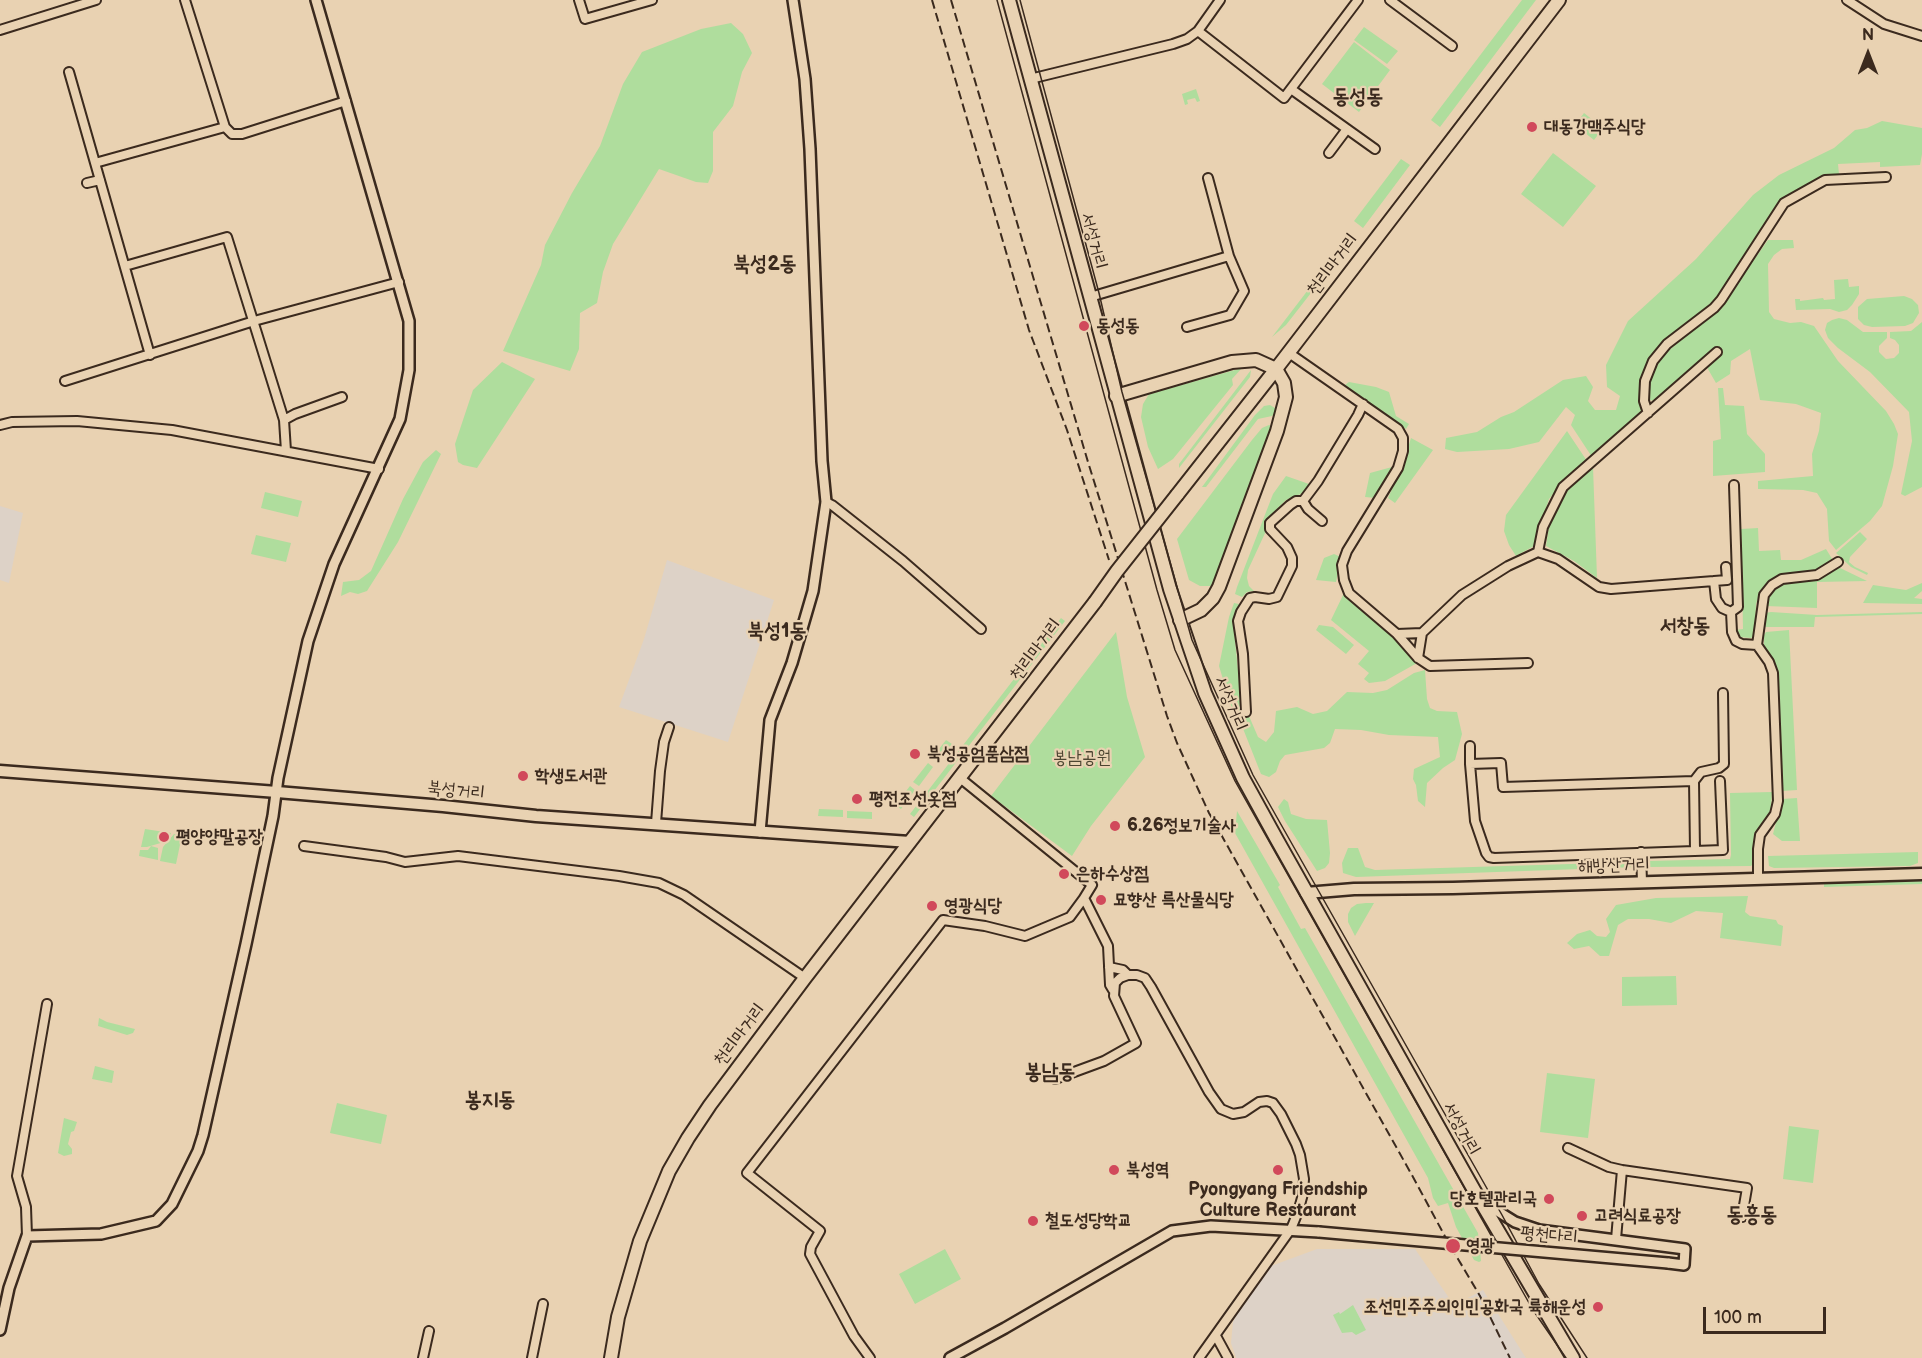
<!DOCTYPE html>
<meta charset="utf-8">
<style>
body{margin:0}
#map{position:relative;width:1922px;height:1358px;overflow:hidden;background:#e9d2b2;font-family:"Balsamiq Sans",sans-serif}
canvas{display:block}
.north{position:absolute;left:1838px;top:24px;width:60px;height:60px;-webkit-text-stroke:4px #e9d2b2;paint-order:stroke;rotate:0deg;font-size:16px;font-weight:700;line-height:24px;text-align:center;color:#3b2a1e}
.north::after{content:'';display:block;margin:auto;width:21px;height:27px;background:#3b2a1e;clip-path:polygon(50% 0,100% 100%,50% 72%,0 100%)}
.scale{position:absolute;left:1703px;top:1307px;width:123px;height:27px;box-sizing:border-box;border:3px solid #3b2a1e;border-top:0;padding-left:8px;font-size:18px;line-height:21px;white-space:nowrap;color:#3b2a1e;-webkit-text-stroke:4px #e9d2b2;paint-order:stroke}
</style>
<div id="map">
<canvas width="1922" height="1358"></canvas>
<div class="north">N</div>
<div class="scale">100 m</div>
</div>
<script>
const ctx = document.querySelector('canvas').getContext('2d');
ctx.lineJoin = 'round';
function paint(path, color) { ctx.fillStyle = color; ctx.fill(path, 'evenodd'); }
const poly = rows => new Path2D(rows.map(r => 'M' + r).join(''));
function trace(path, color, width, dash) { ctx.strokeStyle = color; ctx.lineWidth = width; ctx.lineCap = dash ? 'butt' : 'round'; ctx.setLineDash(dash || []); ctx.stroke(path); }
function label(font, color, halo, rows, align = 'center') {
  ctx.font = font + ' "Balsamiq Sans","Poor Story",sans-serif'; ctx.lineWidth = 4.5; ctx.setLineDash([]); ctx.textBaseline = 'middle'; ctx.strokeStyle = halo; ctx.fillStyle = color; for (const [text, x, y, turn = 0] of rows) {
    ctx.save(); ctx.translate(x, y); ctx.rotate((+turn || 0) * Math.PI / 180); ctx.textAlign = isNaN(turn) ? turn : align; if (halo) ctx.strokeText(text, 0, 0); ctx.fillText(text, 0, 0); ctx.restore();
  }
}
const built = poly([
 [0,506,23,513,9,583,0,580],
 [667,560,774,600,728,742,619,707,644,639],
 [1317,1249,1415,1249,1454,1305,1483,1290,1526,1358,1236,1358,1231,1343,1233,1322,1239,1309,1271,1266]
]);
const green = poly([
 [1522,0,1536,0,1440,127,1431,120],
 [731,23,743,34,752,53,742,72,733,106,713,132,713,171,708,183,696,182,659,169,613,244,603,272,597,303,580,313,579,349,570,371,503,351,541,265,545,245,572,193,600,146,623,84,642,52,701,29],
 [1364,27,1398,51,1387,64,1354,40],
 [1354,42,1390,70,1359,112,1322,84],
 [1196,89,1200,101,1197,102,1195,98,1187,100,1188,104,1185,105,1182,94],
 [1584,113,1603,128,1594,140,1575,125],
 [1882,121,1922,128,1922,154,1920,165,1880,167,1880,162,1838,164,1839,174,1825,175,1780,199,1717,298,1711,305,1663,342,1650,360,1641,416,1592,457,1571,425,1575,415,1566,407,1539,442,1509,449,1457,452,1445,449,1446,438,1477,432,1501,417,1514,412,1563,380,1586,376,1593,387,1588,401,1595,410,1616,410,1620,396,1607,387,1606,365,1628,321,1696,259,1753,195,1779,175,1834,148,1855,130,1867,128],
 [1553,153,1596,186,1563,227,1521,194],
 [1401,159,1410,165,1363,228,1354,221],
 [1768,240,1793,240,1794,248,1782,249,1774,255,1768,264,1769,312,1774,319,1790,323,1801,322,1814,326,1838,361,1886,411,1894,424,1898,434,1893,466,1882,506,1870,521,1836,550,1829,541,1827,509,1817,493,1803,490,1758,489,1758,481,1813,476,1812,454,1819,431,1821,413,1796,404,1760,400,1750,349,1731,361,1730,374,1716,383,1705,364,1721,351,1716,348,1655,401,1650,400,1648,393,1649,382,1662,356,1719,309],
 [1321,273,1325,275,1286,325,1272,337],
 [1848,279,1849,287,1859,286,1859,294,1852,305,1847,310,1839,312,1830,309,1796,310,1795,299,1800,299,1800,301,1823,298,1824,300,1835,299,1834,280],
 [1904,296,1912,299,1918,305,1919,313,1913,323,1905,326,1872,327,1864,325,1858,319,1858,307,1867,299],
 [1839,318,1847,320,1863,332,1887,332,1887,338,1879,346,1879,352,1886,359,1894,358,1899,353,1899,345,1895,340,1890,338,1890,332,1911,331,1922,322,1922,487,1905,496,1901,494,1912,441,1909,412,1870,372,1838,348,1828,338,1825,330,1827,323,1832,320],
 [502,362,535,379,477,468,463,465,458,462,455,444,473,390],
 [1242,368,1232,379,1233,385,1173,459,1158,469,1148,447,1141,417,1143,404,1149,394],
 [1251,370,1250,377,1179,468,1179,464],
 [1349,382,1376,387,1389,392,1396,416,1409,424,1406,429,1345,385],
 [1718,388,1723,388,1725,405,1744,406,1747,434,1765,454,1765,472,1713,476,1713,441,1721,439],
 [1270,405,1275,408,1275,413,1272,416,1258,419,1206,487,1202,487,1255,415,1264,406],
 [1269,425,1272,426,1215,581,1212,586,1200,586,1189,580,1177,539,1252,440,1262,428],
 [1567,431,1587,461,1569,475,1549,499,1534,546,1516,556,1509,545,1504,531,1506,515],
 [1411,438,1433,450,1395,503,1388,498,1402,467],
 [436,450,441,454,398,542,367,591,358,594,350,592,341,596,343,582,359,580,371,571,403,499,423,462],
 [1392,467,1376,498,1365,497,1370,473],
 [1593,467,1597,578,1574,561,1546,546,1549,526,1557,505,1567,487],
 [1286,476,1309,484,1303,493,1286,500,1270,516,1266,531,1248,570,1247,578,1249,586,1254,591,1247,592,1242,597,1235,594,1237,587,1273,494],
 [265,492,302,501,298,517,261,508],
 [1758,528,1759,551,1780,550,1781,560,1801,560,1826,549,1834,562,1822,570,1768,584,1760,592,1756,604,1755,635,1751,638,1738,637,1736,637,1735,630,1743,629,1741,529],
 [1860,532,1867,539,1850,557,1849,562,1855,567,1868,573,1867,575,1851,567,1836,553],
 [256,535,291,543,286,562,251,554],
 [1334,554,1341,557,1336,582,1316,580,1324,558],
 [1838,567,1867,581,1817,582,1817,608,1766,606,1768,596,1775,587,1787,581,1816,580],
 [1922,583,1922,591,1914,598,1922,599,1922,604,1863,603,1873,585,1906,590],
 [1344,593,1390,633,1417,663,1385,681,1369,683,1364,679,1369,673,1358,664,1369,651,1331,620],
 [1234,603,1239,604,1234,631,1242,709,1240,712,1233,712,1219,666,1229,617],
 [1771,612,1817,615,1922,612,1922,614,1815,617,1814,627,1762,627,1765,613],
 [1061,618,1065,621,914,817,910,814],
 [1319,625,1333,627,1354,645,1346,654,1316,630],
 [1789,630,1797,790,1782,791,1777,676,1776,667,1764,646,1764,635,1766,632],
 [1116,632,1127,697,1145,757,1091,826,1072,856,991,796],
 [1425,670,1427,699,1430,708,1437,711,1457,712,1462,734,1455,760,1443,768,1427,783,1425,807,1418,801,1416,785,1413,779,1414,769,1440,757,1438,737,1389,735,1361,730,1335,729,1330,743,1324,748,1285,755,1280,761,1276,772,1269,777,1261,774,1240,721,1249,716,1258,737,1266,742,1274,732,1276,711,1297,707,1313,714,1327,711,1347,692,1373,693,1387,690,1414,673],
 [946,740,952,744,937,762,932,758],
 [928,763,933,767,919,786,913,782],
 [910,786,915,790,901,809,895,805],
 [1772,792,1771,810,1754,834,1753,864,1751,866,1648,867,1648,861,1730,859,1731,855,1730,793],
 [1797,798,1800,841,1782,841,1773,834,1782,799],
 [1284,799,1288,802,1291,814,1306,819,1327,820,1330,853,1329,863,1325,868,1317,871,1285,821,1278,807],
 [819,809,843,810,843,817,818,816],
 [847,811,872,812,872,819,847,818],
 [1237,811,1280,885,1278,887,1301,929,1305,928,1478,1233,1481,1261,1479,1262,1474,1260,1456,1227,1448,1203,1438,1206,1433,1198,1428,1178,1235,833],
 [145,829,171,833,168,840,164,842,147,847,141,847],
 [174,834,182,835,176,864,160,861,163,847],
 [151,846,158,848,158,860,139,856,140,850,148,850],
 [1348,848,1358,848,1365,867,1375,870,1636,862,1637,867,1356,877,1343,873,1342,863],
 [1918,852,1918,863,1910,866,1774,868,1769,866,1768,856],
 [1922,879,1922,884,1824,887,1824,882],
 [1748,896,1745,912,1750,916,1776,920,1778,924,1783,926,1781,946,1720,938,1723,913,1696,911,1671,923,1649,919,1628,919,1618,925,1609,956,1600,956,1589,946,1574,949,1567,943,1577,934,1590,930,1597,936,1606,937,1610,932,1606,919,1616,905,1656,898],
 [1366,903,1374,903,1355,936,1348,922,1348,914,1351,908,1357,904],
 [1676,976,1677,1005,1622,1006,1622,977],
 [99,1018,107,1022,135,1029,133,1033,127,1035,98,1026],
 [95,1066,114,1071,112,1083,92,1079],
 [1547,1073,1595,1079,1588,1138,1540,1132],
 [337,1103,387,1115,381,1144,330,1133],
 [64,1118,77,1122,74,1131,71,1132,68,1144,72,1149,72,1154,64,1156,58,1153],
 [1789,1126,1819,1130,1813,1183,1783,1179],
 [945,1249,961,1279,915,1304,899,1274],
 [1353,1305,1366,1330,1356,1335,1352,1332,1342,1333,1333,1315,1339,1312,1340,1314]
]);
const minor = poly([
 [185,0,225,127,232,134,242,134,346,101],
 [579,0,585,19,652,0],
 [1390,0,1452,46],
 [1847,0,1884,24,1922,36],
 [0,30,96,0],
 [1198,31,1284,98,1358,0],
 [69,72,150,355],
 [1030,79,1173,44,1187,39,1198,31,1220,0],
 [1291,89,1375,149],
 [1329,153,1347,129],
 [95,163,225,127],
 [87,183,100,180],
 [125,266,227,237,284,420,286,451],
 [1090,297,1229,256],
 [1187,327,1230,315,1244,291,1229,256,1208,178],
 [1289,353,1398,429,1403,438,1403,451,1398,468,1347,551,1342,565,1344,580,1349,593,1397,634,1422,633,1462,595,1508,566,1538,552,1558,559,1599,587,1611,589,1727,580,1726,567],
 [65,381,254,321,399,282],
 [1648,413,1644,401,1645,381,1653,361,1667,344,1714,308,1721,300,1784,203,1825,180,1886,177],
 [284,420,295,414,342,397],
 [0,425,12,422,77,421,172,430,379,469],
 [1734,485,1738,607,1731,612,1732,632,1736,641,1742,644,1757,645,1769,662,1773,673,1778,801,1775,814,1760,835,1758,849,1758,879],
 [1303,501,1308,509,1322,521],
 [826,502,832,505,903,561,981,629],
 [1538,552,1543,527,1563,487,1717,352],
 [1714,581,1716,599,1722,608,1731,612],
 [1397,634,1418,658,1430,666,1528,663],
 [1757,645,1764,595,1772,585,1782,579,1817,575,1838,562],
 [1418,658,1422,633],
 [1246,712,1243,654,1238,621,1241,612,1250,598,1255,597,1269,599,1277,597,1292,566,1292,558,1287,547,1270,529,1270,523,1290,505,1296,501,1303,501,1318,481,1358,415,1363,404],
 [1470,746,1470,764],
 [960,778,1092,885,1084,898,1108,946,1110,985,1113,990],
 [1694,781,1701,772,1719,768,1724,764,1723,693],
 [656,823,660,771,664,742,669,727],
 [304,846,386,857,405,862,458,856,619,876,659,883,684,895,805,978],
 [1695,850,1694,781,1503,787,1501,763,1470,764,1475,821,1486,853,1489,857,1494,858,1723,850,1720,781],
 [1641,852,1642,882],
 [1109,967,1123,970,1128,975],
 [1055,1079,1104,1061,1136,1043,1114,996,1115,983,1120,978,1128,975,1137,975,1145,978,1151,987,1209,1092,1221,1109,1233,1114,1244,1112,1259,1102,1267,1101,1273,1103,1281,1114,1296,1144,1300,1155,1304,1179,1303,1194,1298,1212,1291,1229,1199,1358],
 [1568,1148,1609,1167,1622,1170,1747,1188,1742,1217],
 [27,1236,26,1207,17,1176,47,1004],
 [1616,1239,1622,1170],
 [1216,1336,1228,1358],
 [423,1358,429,1331],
 [532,1358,543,1304],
 [870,1358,854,1336,810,1254,811,1247,820,1231,747,1173,943,920,985,926,1025,936,1070,917,1084,898]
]);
const tertiary = poly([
 [760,832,770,720,792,663,813,591,826,502,822,461,810,149,805,79,793,0],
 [1483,1201,1486,1204,1515,1222,1539,1230,1685,1249,1684,1265,1668,1263],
 [0,1330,9,1288,27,1236,101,1234,156,1221,172,1204,198,1151,203,1135,246,944,273,816,278,778,308,641,334,564,400,419,409,370,409,321,316,0],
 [950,1358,1005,1328,1172,1231,1211,1226,1319,1232]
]);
const secondary = poly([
 [0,771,277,792,443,806,536,816,910,842],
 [1306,893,1354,889,1453,888,1922,874]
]);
const primary = poly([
 [1009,0,1170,589,1205,693,1243,778,1276,838,1474,1190,1573,1358],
 [1276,369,1559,0]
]);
const trunk = poly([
 [1116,396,1232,362,1256,360,1276,369,1284,383,1286,397,1277,431,1219,587,1213,598,1201,610,1180,620],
 [1177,495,1276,369],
 [611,1358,618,1317,640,1241,669,1171,688,1138,710,1105,805,978,1095,602]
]);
const tram = poly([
 [997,0,1157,590,1175,650,1235,781,1533,1310,1566,1358],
 [1020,0,1099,293,1122,392,1192,640,1253,775,1502,1215,1539,1284,1587,1358]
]);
const rail = poly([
 [932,0,1029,330,1067,430,1109,560],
 [951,0,1088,462,1167,716,1177,743,1209,813,1413,1177,1448,1242,1480,1296,1510,1358]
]);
const tertiaryBridge = poly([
 [1319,1232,1668,1263]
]);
const trunkBridge = poly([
 [1095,602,1117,571,1177,495]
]);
const markers = [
 [1532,127,6,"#d1495b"],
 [1084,326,6,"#d1495b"],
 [915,754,6,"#d1495b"],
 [523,776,6,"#d1495b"],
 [857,799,6,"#d1495b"],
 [1115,826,6,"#d1495b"],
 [164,837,6,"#d1495b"],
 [1064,874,6,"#d1495b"],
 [1101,900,6,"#d1495b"],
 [932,906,6,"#d1495b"],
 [1114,1170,6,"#d1495b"],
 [1278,1170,6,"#d1495b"],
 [1549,1199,6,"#d1495b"],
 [1582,1216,6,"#d1495b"],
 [1033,1221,6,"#d1495b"],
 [1453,1246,8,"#d1495b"],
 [1598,1307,6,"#d1495b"]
];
const poiNames = [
 ["대동강맥주식당",1544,127],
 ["동성동",1096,326],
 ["북성공엄품삼점",927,754],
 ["학생도서관",535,776],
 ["평전조선옷점",869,799],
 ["6.26정보기술사",1127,826],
 ["평양양말공장",176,837],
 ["은하수상점",1076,874],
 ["묘향산 륵산물식당",1113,900],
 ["영광식당",944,906],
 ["북성역",1126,1170],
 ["Pyongyang Friendship",1278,1190,"center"],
 ["Culture Restaurant",1278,1211,"center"],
 ["당호텔관리국",1537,1199,"right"],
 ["고려식료공장",1594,1216],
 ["철도성당학교",1045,1221],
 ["영광",1466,1246],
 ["조선민주주의인민공화국 륙해운성",1586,1307,"right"]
];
const streetNames = [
 ["서성거리",1093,241,75],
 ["천리마거리",1333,265,-53],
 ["천리마거리",1036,650,-53],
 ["서성거리",1230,704,67],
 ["북성거리",456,791,6],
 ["해방산거리",1614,866,-2],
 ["천리마거리",740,1035,-53],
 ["서성거리",1461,1129,61],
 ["평천다리",1549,1236,5]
];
const parkNames = [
 ["봉남공원",1082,758]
];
const quarterNames = [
 ["동성동",1358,98],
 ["북성2동",765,265],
 ["서창동",1685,627],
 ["북성1동",777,632],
 ["봉남동",1050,1073],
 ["봉지동",490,1101],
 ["동흥동",1752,1216]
];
paint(built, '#ddd2c7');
paint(green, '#afdd9d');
trace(minor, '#3b2a1e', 12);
trace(tertiary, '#3b2a1e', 14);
trace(secondary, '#3b2a1e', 15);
trace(primary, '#3b2a1e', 16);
trace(trunk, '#3b2a1e', 16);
trace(minor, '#e9d2b2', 8);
trace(tertiary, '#e9d2b2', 9);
trace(secondary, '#e9d2b2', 10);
trace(primary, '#e9d2b2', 12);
trace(trunk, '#e9d2b2', 12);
trace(tram, '#3b2a1e', 1.5);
trace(rail, '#3b2a1e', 2, [9, 4.5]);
trace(tertiaryBridge, '#3b2a1e', 14, []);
trace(trunkBridge, '#3b2a1e', 16, []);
trace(tertiaryBridge, '#e9d2b2', 9);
trace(trunkBridge, '#e9d2b2', 12);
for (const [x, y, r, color] of markers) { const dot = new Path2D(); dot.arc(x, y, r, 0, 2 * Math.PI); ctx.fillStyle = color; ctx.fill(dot); trace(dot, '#e9d2b2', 2); }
label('bold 18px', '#3b2a1e', '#e9d2b2', poiNames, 'left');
label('18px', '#3b2a1e', '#e9d2b2', streetNames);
label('18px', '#4c4531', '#e9d2b2', parkNames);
label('bold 21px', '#3b2a1e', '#e9d2b2', quarterNames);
</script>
